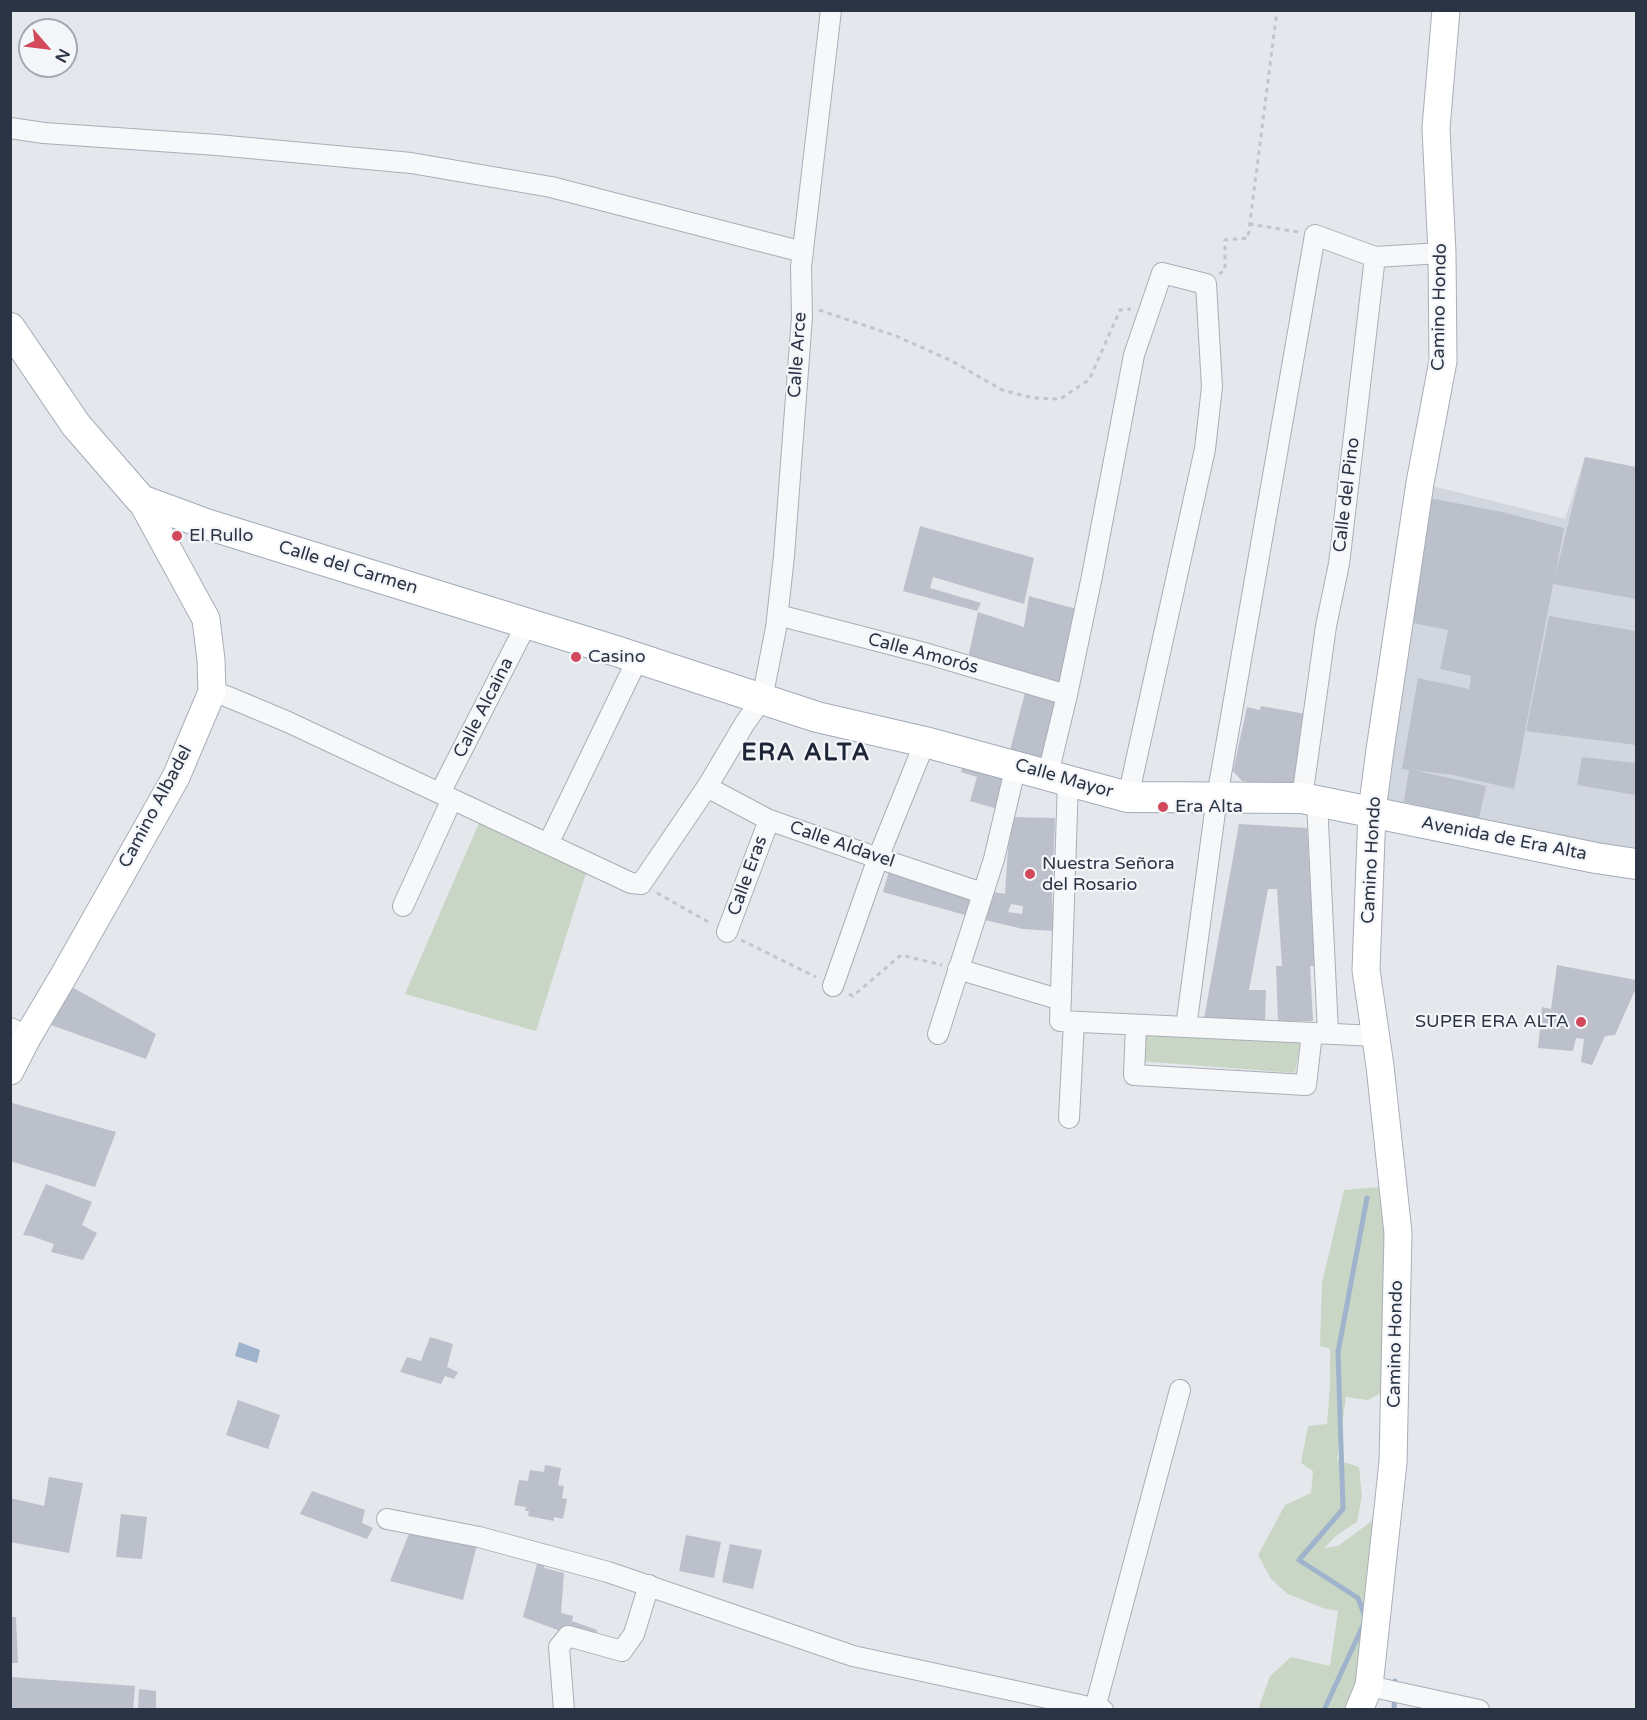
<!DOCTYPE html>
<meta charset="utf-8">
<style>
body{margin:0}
#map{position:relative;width:1647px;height:1720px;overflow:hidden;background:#e4e7ec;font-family:"Varela Round",sans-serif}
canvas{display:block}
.frame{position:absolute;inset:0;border:12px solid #2b3445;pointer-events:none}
.north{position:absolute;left:18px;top:18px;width:60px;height:60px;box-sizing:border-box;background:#f4f6f9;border:2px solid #a4a8b1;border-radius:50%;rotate:118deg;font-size:16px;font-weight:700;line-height:24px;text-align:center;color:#2b3445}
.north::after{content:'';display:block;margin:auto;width:21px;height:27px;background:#d1495b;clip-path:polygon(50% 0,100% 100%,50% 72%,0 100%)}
</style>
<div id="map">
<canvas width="1647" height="1720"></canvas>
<div class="frame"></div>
<div class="north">N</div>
</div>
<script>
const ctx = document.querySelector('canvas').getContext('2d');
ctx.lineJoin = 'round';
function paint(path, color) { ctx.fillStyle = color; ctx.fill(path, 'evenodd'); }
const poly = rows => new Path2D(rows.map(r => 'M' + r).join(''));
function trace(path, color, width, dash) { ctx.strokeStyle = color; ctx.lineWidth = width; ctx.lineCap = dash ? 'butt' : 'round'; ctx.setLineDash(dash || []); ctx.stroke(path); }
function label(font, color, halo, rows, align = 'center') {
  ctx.font = font + ' "Varela Round",sans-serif'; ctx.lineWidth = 4.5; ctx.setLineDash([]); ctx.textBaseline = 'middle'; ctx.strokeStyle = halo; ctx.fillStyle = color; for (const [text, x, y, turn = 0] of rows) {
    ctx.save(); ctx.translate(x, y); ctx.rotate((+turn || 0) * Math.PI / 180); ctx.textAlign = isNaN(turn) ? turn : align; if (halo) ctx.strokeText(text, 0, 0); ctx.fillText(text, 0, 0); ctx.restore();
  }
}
const built = poly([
 [1585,457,1636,467,1636,864,1372,811,1420,483,1565,519]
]);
const green = poly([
 [479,823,587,870,536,1031,405,994],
 [1143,1032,1300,1043,1295,1073,1139,1061],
 [1380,1187,1389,1270,1382,1329,1390,1346,1388,1389,1368,1400,1346,1397,1337,1460,1359,1467,1362,1496,1357,1522,1337,1535,1324,1548,1338,1546,1373,1520,1383,1523,1353,1709,1258,1710,1270,1676,1291,1657,1330,1666,1338,1611,1323,1608,1288,1594,1271,1579,1258,1555,1285,1505,1311,1493,1313,1471,1301,1463,1308,1426,1327,1424,1330,1386,1330,1349,1320,1346,1322,1283,1344,1190]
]);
const water = poly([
 [239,1342,260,1350,257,1363,235,1356]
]);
const stream = poly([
 [1324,1710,1366,1619,1358,1598,1299,1560,1343,1509,1338,1352,1367,1198],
 [1394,1710,1395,1681]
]);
const building = poly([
 [1585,457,1636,467,1636,599,1553,584,1514,789,1453,775,1413,770,1486,786,1479,818,1404,802,1409,770,1402,769,1418,678,1469,689,1471,676,1440,669,1448,630,1413,623,1429,498,1502,512,1564,528,1555,576],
 [920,526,1034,558,1024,604,933,577,930,588,981,603,977,611,903,591],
 [1029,596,1080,610,1064,688,968,658,978,612,1024,627],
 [1549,616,1636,631,1636,745,1526,731],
 [1026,689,1059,699,1045,764,1009,754],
 [1261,706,1311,715,1301,781,1292,787,1242,781,1233,771,1247,707,1260,710],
 [1582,757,1636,763,1636,795,1577,785],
 [964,760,1010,773,1001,810,970,801,977,777,961,772],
 [1010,817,1055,818,1052,898,1054,931,1023,929,981,919,989,891,1005,894],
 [1011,904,1023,906,1022,914,1008,912],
 [1239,824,1307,828,1311,898,1313,899,1315,966,1310,966,1313,1021,1278,1021,1276,966,1282,966,1277,889,1268,889,1249,990,1266,990,1265,1022,1204,1019],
 [889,871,974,900,972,908,968,907,965,915,883,892],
 [1557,965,1636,980,1636,988,1615,1035,1605,1036,1592,1065,1581,1062,1584,1039,1576,1038,1573,1051,1538,1048,1542,1007,1551,1009],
 [70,986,156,1034,146,1059,51,1025],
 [12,1103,116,1132,95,1187,10,1161],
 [46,1184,92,1202,82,1225,97,1233,83,1260,51,1252,54,1244,31,1236,23,1235],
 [430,1337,453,1344,447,1367,458,1372,454,1379,445,1376,441,1384,400,1372,407,1357,421,1361],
 [238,1400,280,1415,268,1449,226,1435],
 [545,1465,561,1468,558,1485,564,1486,562,1498,567,1499,563,1519,554,1517,554,1521,528,1516,529,1511,525,1511,526,1507,514,1505,519,1480,528,1481,530,1470,544,1472],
 [49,1477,83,1483,69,1553,10,1542,10,1498,44,1506],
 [312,1491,365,1510,362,1523,373,1528,367,1539,300,1514],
 [121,1514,147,1517,142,1559,116,1557],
 [413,1524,479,1537,463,1600,390,1581],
 [686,1535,721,1542,714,1578,679,1571],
 [730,1544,762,1550,753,1589,722,1582],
 [537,1564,545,1564,544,1568,564,1573,561,1613,573,1616,572,1621,597,1630,595,1640,568,1634,523,1617],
 [10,1617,16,1617,18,1663,10,1663],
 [10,1677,135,1686,133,1710,10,1710],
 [139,1689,156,1691,156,1710,138,1710]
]);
const path = poly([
 [1249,224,1299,232],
 [1219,274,1225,270,1225,240,1248,238,1277,10],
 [819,310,896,336,952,361,1002,390,1033,398,1060,399,1089,380,1120,310,1131,309],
 [657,893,712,924],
 [741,940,816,977],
 [849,994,853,996,901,955,942,965]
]);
const street = poly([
 [10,128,44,133,217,145,411,163,551,187,803,252],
 [778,615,928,654,1067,695],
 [212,692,226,696,288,722,631,883,641,884,707,787,745,723,762,699,776,628,784,556,802,317,801,267,831,10],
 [1048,774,1067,695,1092,576,1134,355,1162,273,1206,284,1212,387,1205,449,1128,797],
 [1068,781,1060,1021,1376,1036],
 [707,787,769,820,878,858,982,893],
 [440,793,527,623],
 [1302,798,1326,626,1339,564,1375,257,1442,253],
 [1317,801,1328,1033],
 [548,844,638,658],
 [403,906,452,799],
 [727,932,769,820],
 [958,969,1061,1000],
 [833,986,878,858,925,742],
 [1136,1025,1134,1075,1306,1085,1312,1033],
 [1186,1027,1217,797,1315,235,1375,257],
 [10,1028,28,1036],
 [938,1034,994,859,1016,765],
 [1069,1118,1074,1022],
 [387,1519,479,1537,608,1572,853,1656,1103,1710],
 [1369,1686,1479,1710],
 [1095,1708,1180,1390],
 [564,1710,559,1647,568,1636,622,1651,634,1634,649,1585]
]);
const secondary = poly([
 [10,1071,28,1036,63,977,176,777,212,692,211,660,206,619,141,500],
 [1359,1710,1369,1686,1393,1462,1398,1233,1380,1066,1366,970,1372,811,1380,750,1420,483,1443,361,1442,253,1436,128,1446,10]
]);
const primary = poly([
 [10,328,76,425,141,500,206,524,616,651,817,717,925,742,1128,797,1302,798,1596,858,1636,864]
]);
const markers = [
 [177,536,6,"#d1495b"],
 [576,657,6,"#d1495b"],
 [1163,807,6,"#d1495b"],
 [1030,874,6,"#d1495b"],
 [1581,1022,6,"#d1495b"]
];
const streetNames = [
 ["Camino Hondo",1440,307,-89],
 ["Calle Arce",798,355,-86],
 ["Calle del Pino",1347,495,-83],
 ["Calle del Carmen",348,568,17],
 ["Calle Amorós",923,654,15],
 ["Calle Alcaina",484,708,-63],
 ["Calle Mayor",1064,779,16],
 ["Camino Albadel",156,807,-62],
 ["Avenida de Era Alta",1504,839,11],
 ["Calle Aldavel",842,845,19],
 ["Camino Hondo",1372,860,-87],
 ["Calle Eras",748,876,-70],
 ["Camino Hondo",1396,1344,-89]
];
const poiNames = [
 ["El Rullo",189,536],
 ["Casino",588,657],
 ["Era Alta",1175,807],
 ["Nuestra Señora",1042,864],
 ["del Rosario",1042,885],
 ["SUPER ERA ALTA",1569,1022,"right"]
];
const districtNames = [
 ["ERA ALTA",806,754]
];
paint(built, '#d2d6de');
paint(green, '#c9d6c5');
paint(water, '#9fb4cc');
trace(stream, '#9fb4cc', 5);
paint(building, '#bbc0ca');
trace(street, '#a9aeb7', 22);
trace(secondary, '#a9aeb7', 29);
trace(primary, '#a3abb8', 32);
trace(path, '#c2c5cb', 3, [4.5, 4.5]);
trace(street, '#f7f8fa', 20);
trace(secondary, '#fff', 27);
trace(primary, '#fff', 30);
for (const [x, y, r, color] of markers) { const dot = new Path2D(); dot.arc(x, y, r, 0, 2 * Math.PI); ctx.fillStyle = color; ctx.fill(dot); trace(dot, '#f4f6f9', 2); }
label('18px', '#2b3445', '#f4f6f9', streetNames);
label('18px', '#2b3445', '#f4f6f9', poiNames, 'left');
ctx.letterSpacing = '1.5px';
label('bold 24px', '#1d2536', '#f4f6f9', districtNames);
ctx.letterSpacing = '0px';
</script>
